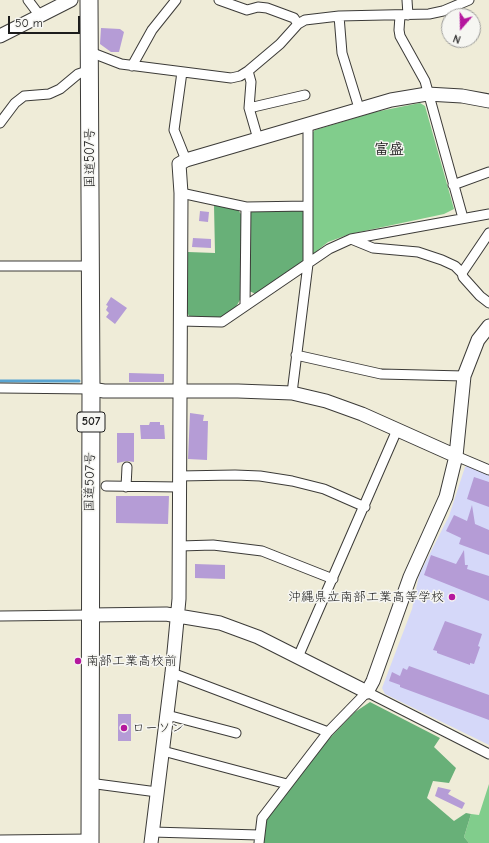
<!DOCTYPE html>
<meta charset="utf-8">
<style>
body{margin:0}
#map{position:relative;width:489px;height:843px;overflow:hidden;background:#efecd8;font-family:"Comic Neue",sans-serif}
canvas{display:block}
.north{position:absolute;left:441px;top:8px;width:40px;height:40px;box-sizing:border-box;background:#f6f6f2;border:1px solid #9f9f9c;border-radius:50%;rotate:200deg;font-size:11px;font-weight:700;line-height:16px;text-align:center;color:#1c1c1c}
.north::after{content:'';display:block;margin:auto;width:14px;height:18px;background:#b5179e;clip-path:polygon(50% 0,100% 100%,50% 72%,0 100%)}
.scale{position:absolute;left:8px;top:16px;width:72px;height:18px;box-sizing:border-box;border:2px solid #1c1c1c;border-top:0;padding-left:5px;font-size:12px;line-height:14px;white-space:nowrap;color:#1c1c1c;-webkit-text-stroke:3px #f6f6f2;paint-order:stroke}
</style>
<div id="map">
<canvas width="489" height="843"></canvas>
<div class="north">N</div>
<div class="scale">50 m</div>
</div>
<script>
const ctx = document.querySelector('canvas').getContext('2d');
ctx.lineJoin = 'round';
function paint(path, color) { ctx.fillStyle = color; ctx.fill(path, 'evenodd'); }
const poly = rows => new Path2D(rows.map(r => 'M' + r).join(''));
function trace(path, color, width, dash) { ctx.strokeStyle = color; ctx.lineWidth = width; ctx.lineCap = dash ? 'butt' : 'round'; ctx.setLineDash(dash || []); ctx.stroke(path); }
function label(font, color, halo, rows, align = 'center') {
  ctx.font = font + ' "Comic Neue","Klee One",sans-serif'; ctx.lineWidth = 3; ctx.setLineDash([]); ctx.textBaseline = 'middle'; ctx.strokeStyle = halo; ctx.fillStyle = color; for (const [text, x, y, turn = 0] of rows) {
    ctx.save(); ctx.translate(x, y); ctx.rotate((+turn || 0) * Math.PI / 180); ctx.textAlign = isNaN(turn) ? turn : align; if (halo) ctx.strokeText(text, 0, 0); ctx.fillText(text, 0, 0); ctx.restore();
  }
}
const built = poly([
 [468,465,489,474,489,745,385,694,382,688,412,609,419,575,449,516,465,467]
]);
const green = poly([
 [420,103,425,106,454,209,444,214,350,234,328,242,312,255,312,133,315,130,375,112],
 [489,784,489,843,469,843,464,837,471,814,479,815]
]);
const forest = poly([
 [214,205,238,210,241,214,241,298,236,307,222,317,190,317,187,313,188,252,215,253],
 [301,209,304,212,304,257,302,263,256,294,249,291,249,213,251,210],
 [370,702,440,738,434,747,456,768,449,783,433,781,427,798,454,821,466,813,471,814,464,837,469,843,264,843,265,822,268,816,323,745,355,712]
]);
const stream = poly([
 [0,381,79,381]
]);
const building = poly([
 [101,28,120,29,124,32,119,52,111,52,100,44],
 [200,211,209,212,208,222,199,221],
 [193,238,211,239,211,248,192,247],
 [111,297,127,308,115,324,106,317,109,313,106,310,108,306,106,305],
 [129,373,164,374,164,382,129,382],
 [190,413,204,415,203,421,208,421,207,460,188,459],
 [150,422,160,422,160,425,164,425,165,439,141,439,140,425,149,425],
 [117,433,134,433,134,462,127,461,117,463],
 [474,477,489,482,489,507,467,499],
 [116,496,169,496,168,524,116,523],
 [472,505,475,524,489,530,489,555,459,544,461,538,446,531,454,515,467,521],
 [464,550,465,565,468,565,467,569,489,576,489,601,424,575,431,555,456,564],
 [195,564,225,565,225,579,195,578],
 [445,621,482,634,478,646,480,647,474,664,470,663,470,665,437,653,437,651,433,650],
 [409,666,489,695,489,720,400,687,400,685,389,681,392,672,400,676,403,668,407,670],
 [118,714,131,714,131,741,118,741],
 [438,787,451,790,448,794,465,803,462,809,435,796]
]);
const street = poly([
 [28,0,40,16],
 [219,0,247,10,258,7,267,8,294,18,298,24],
 [407,0,408,15],
 [339,16,342,53,359,108],
 [400,16,399,30,400,36,425,81,463,218],
 [90,52,121,64,231,78,240,76,248,71,280,44,298,24,305,20,339,16,429,14,443,11,469,0],
 [132,66,152,30,176,0],
 [248,71,251,82,249,108,258,139],
 [182,72,174,130,186,160],
 [249,108,305,95],
 [0,123,15,103,24,96,49,94,60,89,78,74,90,70],
 [453,185,489,172],
 [181,193,246,207,308,206],
 [351,239,373,248,418,252,442,260,455,266,462,273,463,277,480,296,489,303],
 [0,266,90,266],
 [462,273,489,233],
 [245,306,246,207],
 [180,321,222,322,329,249,351,239,489,214],
 [296,355,381,374,464,376],
 [0,388,91,389],
 [292,393,308,264,308,125],
 [456,456,489,470],
 [179,476,235,475,260,476,292,481,324,489,365,507],
 [106,486,179,487],
 [126,487,127,467],
 [180,546,213,545,262,551,333,579],
 [0,616,90,615],
 [298,657,397,430],
 [172,673,328,732],
 [167,715,236,733],
 [163,751,287,784],
 [89,783,157,792],
 [152,832,259,835],
 [0,840,90,839],
 [259,843,262,818,328,732,367,692,489,754]
]);
const secondary = poly([
 [0,36,71,0],
 [91,389,104,391,238,391,292,393,326,401,362,414,456,456],
 [90,615,166,614,220,623,258,637,367,692,373,681,410,577,446,497,456,456,464,376,478,340,489,326],
 [151,843,172,673,179,599,181,193,179,164,186,160,391,100,427,94,462,96,489,101]
]);
const highway = poly([
 [89,0,91,389,90,843]
]);
const markers = [
 [452,597,4,"#b5179e"],
 [78,661,4,"#b5179e"],
 [124,728,4,"#b5179e"]
];
const shields = [
 [91,422,28]
];
const shieldNames = [
 ["507",91,422]
];
const streetNames = [
 ["国道507号",90,158,-90],
 ["国道507号",90,482,-89]
];
const poiNames = [
 ["沖縄県立南部工業高等学校",444,597,"right"],
 ["南部工業高校前",86,661],
 ["ローソン",132,728]
];
const quarterNames = [
 ["富盛",389,150]
];
paint(built, '#d5d8f9');
paint(green, '#81cd8c');
paint(forest, '#68b078');
trace(stream, '#59a4d1', 3);
paint(building, '#b59cd6');
trace(street, '#3c3b38', 11);
trace(secondary, '#3c3b38', 15);
trace(highway, '#3c3b38', 19);
trace(street, '#fff', 9);
trace(secondary, '#fff', 13);
trace(highway, '#fff', 17);
for (const [x, y, r, color] of markers) { const dot = new Path2D(); dot.arc(x, y, r, 0, 2 * Math.PI); ctx.fillStyle = color; ctx.fill(dot); trace(dot, '#f6f6f2', 1.5); }
for (const [x, y, w] of shields) { const box = new Path2D(); box.roundRect(x - w / 2, y - 10, w, 20, 3); ctx.fillStyle = '#f6f6f2'; ctx.fill(box); trace(box, '#1c1c1c', 1); }
label('bold 12px', '#1c1c1c', null, shieldNames);
label('13px', '#1c1c1c', '#f6f6f2', streetNames);
label('13px', '#1c1c1c', '#f6f6f2', poiNames, 'left');
label('bold 15px', '#1c1c1c', '#f6f6f2', quarterNames);
</script>
